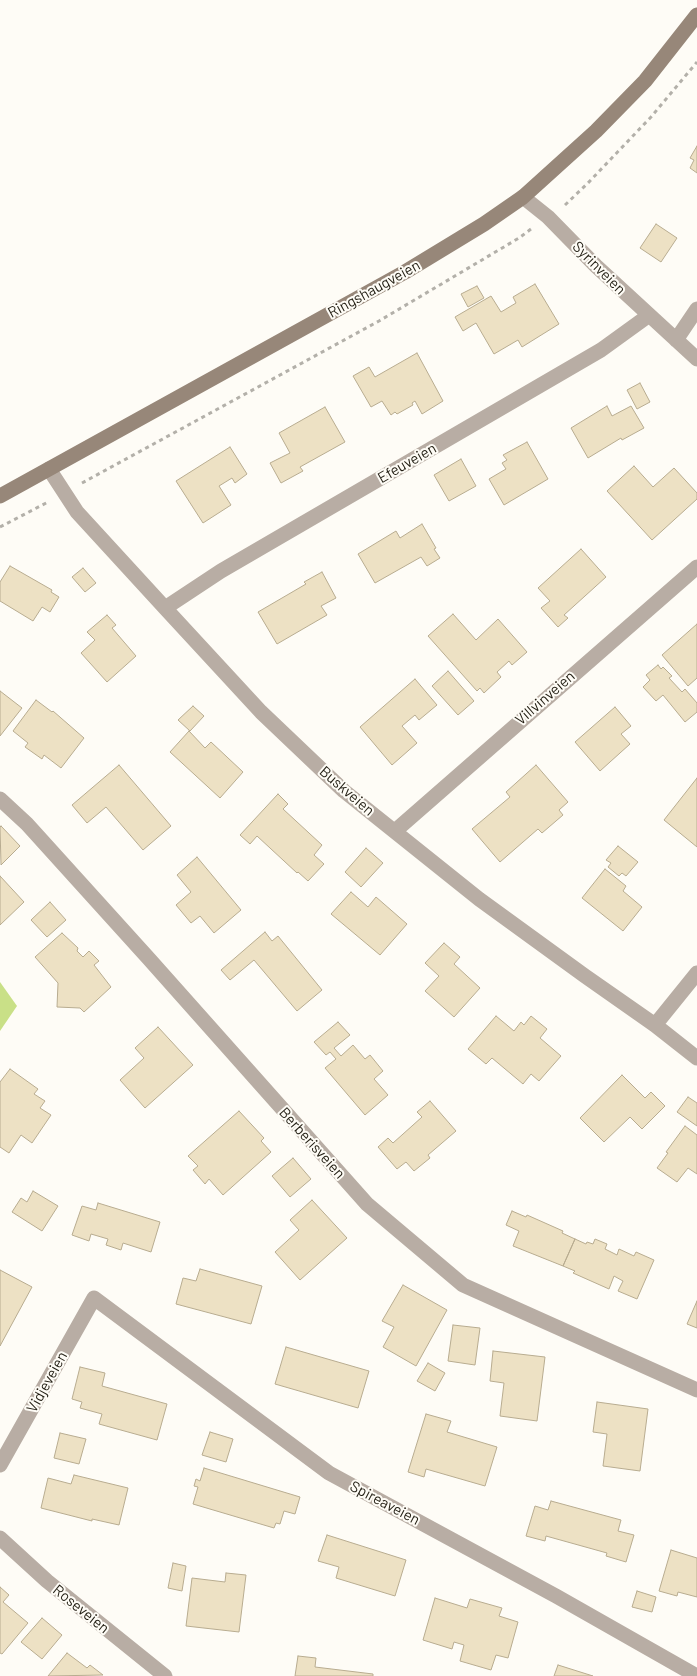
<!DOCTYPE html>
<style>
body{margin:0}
canvas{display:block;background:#fefcf6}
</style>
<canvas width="697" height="1676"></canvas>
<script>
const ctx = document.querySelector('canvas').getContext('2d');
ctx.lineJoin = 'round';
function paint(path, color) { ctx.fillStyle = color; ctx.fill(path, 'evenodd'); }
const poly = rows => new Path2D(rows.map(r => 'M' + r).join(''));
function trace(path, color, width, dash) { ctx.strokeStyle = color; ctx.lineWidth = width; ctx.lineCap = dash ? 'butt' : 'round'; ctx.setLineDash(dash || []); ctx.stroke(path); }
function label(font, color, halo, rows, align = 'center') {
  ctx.font = font + ' Barlow,sans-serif'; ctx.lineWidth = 4; ctx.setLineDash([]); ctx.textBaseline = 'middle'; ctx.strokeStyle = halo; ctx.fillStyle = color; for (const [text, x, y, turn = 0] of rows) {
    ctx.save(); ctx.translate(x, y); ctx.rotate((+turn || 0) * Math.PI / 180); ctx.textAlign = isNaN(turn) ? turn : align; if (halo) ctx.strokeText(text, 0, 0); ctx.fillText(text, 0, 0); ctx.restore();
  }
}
const green = poly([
 [0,982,17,1006,0,1031]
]);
const building = poly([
 [697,146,697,173,690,168,694,160,690,158,697,146],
 [656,224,677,238,661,262,640,248,656,224],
 [535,284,559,324,522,347,518,340,494,354,476,323,463,331,455,317,491,296,501,312,516,303,513,297,535,284],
 [477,286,484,298,468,307,461,294,477,286],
 [417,353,443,401,422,414,415,401,412,403,413,405,397,414,395,412,391,415,382,401,371,407,353,376,369,367,375,377,417,353],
 [640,383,650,402,637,409,627,390,640,383],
 [607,406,612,416,631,406,644,428,622,440,621,438,588,458,571,428,607,406],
 [325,407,345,442,300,467,303,471,281,483,270,463,290,453,279,433,325,407],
 [527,442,548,479,504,505,489,479,506,469,502,463,507,460,503,455,527,442],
 [230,447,247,474,235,483,232,478,219,486,231,505,203,523,176,481,230,447],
 [461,459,476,486,449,501,434,475,461,459],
 [634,466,653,487,674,468,697,493,697,499,652,540,607,491,634,466],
 [422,524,436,548,434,549,440,558,427,566,421,557,375,583,358,554,396,531,400,538,422,524],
 [581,549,606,577,564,615,568,618,558,627,541,608,550,601,538,588,581,549],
 [10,566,52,590,51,592,59,597,50,612,42,607,33,621,0,601,0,582,10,566],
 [83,568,96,583,85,592,72,577,83,568],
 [322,572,336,598,321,606,327,615,277,644,258,612,306,584,304,582,322,572],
 [453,614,476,640,498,619,527,652,512,665,509,661,497,672,501,677,484,693,480,688,477,691,428,636,453,614],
 [107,615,116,625,112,628,136,656,107,682,81,653,95,640,87,632,107,615],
 [697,624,697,678,688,686,662,655,697,624],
 [658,665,661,669,663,667,672,676,669,678,682,692,685,689,697,703,697,712,685,722,663,695,656,701,643,687,650,680,646,675,658,665],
 [448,671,474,701,458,715,432,686,448,671],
 [415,679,437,705,419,720,415,715,402,726,417,743,392,765,360,727,415,679],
 [0,691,22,708,0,736,0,691],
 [36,700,52,712,53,711,84,738,61,768,44,755,42,759,25,747,28,743,13,731,36,700],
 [193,706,204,716,190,731,178,720,193,706],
 [615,707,631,726,621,734,630,744,600,771,575,742,615,707],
 [189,731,205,748,211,742,243,772,220,798,170,752,189,731],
 [119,765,171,826,143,850,106,807,87,823,72,805,119,765],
 [536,765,568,802,559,810,563,815,542,833,538,829,500,862,472,829,510,797,506,792,536,765],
 [697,778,697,847,664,820,697,778],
 [278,794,288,804,283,809,322,845,314,855,324,864,308,881,298,872,297,873,257,836,250,844,240,835,278,794],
 [1,826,20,846,1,865,0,827,1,826],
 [618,846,638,862,626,876,622,873,619,876,608,867,611,863,606,860,618,846],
 [366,848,383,863,361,887,345,872,366,848],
 [197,857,241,910,214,933,200,916,191,923,176,905,191,892,177,875,197,857],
 [605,869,626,886,623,891,642,907,623,931,582,898,605,869],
 [0,876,24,902,0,925,0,876],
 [351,892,368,907,376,897,407,924,380,955,331,914,351,892],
 [50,902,66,920,47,937,31,920,50,902],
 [265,932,272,941,278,936,322,990,297,1011,254,960,230,980,221,970,265,932],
 [62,933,78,948,77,951,83,957,89,951,99,961,94,965,111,987,84,1012,80,1008,57,1007,58,983,35,957,62,933],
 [444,943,460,957,454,964,480,988,454,1017,425,991,439,976,425,963,444,943],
 [496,1016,514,1031,521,1022,524,1025,531,1016,547,1029,540,1038,561,1056,539,1081,531,1074,523,1084,492,1058,486,1064,468,1049,496,1016],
 [338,1022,350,1035,334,1048,341,1056,353,1045,365,1059,370,1055,383,1071,374,1079,388,1095,365,1115,325,1068,336,1059,330,1052,326,1055,314,1042,338,1022],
 [158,1027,193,1065,145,1108,120,1080,144,1058,135,1048,158,1027],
 [10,1069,38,1089,34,1094,45,1101,40,1108,51,1115,32,1143,21,1135,9,1153,0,1147,0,1082,10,1069],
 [622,1075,645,1098,651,1092,665,1106,642,1129,630,1117,604,1142,580,1118,622,1075],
 [688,1097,697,1103,697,1126,677,1112,688,1097],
 [430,1101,456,1131,428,1155,430,1158,414,1171,406,1162,397,1169,378,1147,388,1138,393,1143,422,1117,417,1112,430,1101],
 [239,1111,264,1138,261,1141,271,1152,223,1195,209,1179,205,1184,193,1170,198,1166,188,1156,239,1111],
 [685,1126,697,1135,697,1174,688,1168,677,1182,657,1168,668,1153,666,1152,685,1126],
 [293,1158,311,1179,290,1197,272,1176,293,1158],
 [33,1191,58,1206,42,1231,12,1212,21,1198,27,1202,33,1191],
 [312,1200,347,1238,300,1280,275,1252,299,1230,290,1220,312,1200],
 [98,1203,160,1222,151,1252,123,1243,121,1250,106,1245,108,1239,91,1234,89,1241,72,1235,82,1206,96,1210,98,1203],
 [512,1211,526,1217,527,1215,563,1231,562,1233,575,1239,563,1266,513,1246,519,1231,506,1225,512,1211],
 [575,1239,586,1244,587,1242,593,1244,595,1239,607,1244,605,1249,617,1255,619,1249,634,1256,636,1252,654,1260,637,1299,618,1291,623,1281,614,1276,609,1289,573,1273,575,1271,563,1266,575,1239],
 [200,1269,262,1286,251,1324,176,1304,183,1278,196,1281,200,1269],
 [0,1270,32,1287,0,1346,0,1270],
 [403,1285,447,1310,416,1366,383,1347,394,1327,382,1321,403,1285],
 [697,1301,697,1328,687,1324,697,1301],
 [453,1325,480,1328,475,1365,448,1361,453,1325],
 [286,1347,369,1371,358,1408,275,1384,286,1347],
 [493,1351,545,1357,537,1421,500,1416,504,1383,490,1381,493,1351],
 [428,1363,445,1373,435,1391,417,1381,428,1363],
 [80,1367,105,1373,102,1386,167,1404,157,1440,99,1424,102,1414,80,1408,82,1402,72,1399,80,1367],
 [597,1402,648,1409,640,1471,603,1466,607,1434,593,1432,597,1402],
 [426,1414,451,1421,447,1432,497,1447,485,1486,426,1469,424,1477,408,1472,426,1414],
 [210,1432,233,1439,226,1462,202,1455,210,1432],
 [60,1433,86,1439,79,1464,54,1458,60,1433],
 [204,1468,300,1497,295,1514,284,1511,280,1524,276,1523,274,1528,193,1504,198,1487,194,1486,196,1479,200,1481,204,1468],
 [74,1475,128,1488,119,1525,92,1519,92,1521,41,1508,48,1478,71,1484,74,1475],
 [551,1501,621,1520,618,1531,634,1535,626,1562,606,1556,607,1553,546,1536,545,1541,526,1536,535,1506,548,1510,551,1501],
 [327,1535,406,1560,395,1596,336,1578,339,1567,318,1561,327,1535],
 [671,1550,697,1558,697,1597,678,1592,677,1596,659,1591,671,1550],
 [173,1563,186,1566,182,1591,168,1588,173,1563],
 [226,1573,246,1575,239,1632,186,1626,192,1578,225,1582,226,1573],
 [0,1587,9,1595,3,1602,28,1623,2,1654,0,1653,0,1587],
 [637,1591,656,1597,652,1612,632,1607,637,1591],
 [435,1598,467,1608,470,1599,502,1608,499,1616,518,1622,508,1658,496,1655,491,1670,460,1661,464,1645,454,1642,452,1649,423,1640,435,1598],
 [42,1618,62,1635,42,1659,21,1642,42,1618],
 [67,1653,87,1668,90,1665,103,1675,48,1676,67,1653],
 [298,1656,316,1658,315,1667,373,1674,373,1676,295,1676,298,1656],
 [558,1665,593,1676,554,1676,558,1665]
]);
const path = poly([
 [565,205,587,184,651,117,697,62],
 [82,483,379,321,519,238,531,229],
 [0,527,48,502]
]);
const street = poly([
 [523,197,548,217,596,266,697,359],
 [676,340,697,309],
 [49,469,77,512,165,608,261,712,344,791,479,899,585,976,655,1025,697,1058],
 [165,608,221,571,601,350,648,316],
 [0,799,27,824,150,960,367,1204,463,1285,697,1390],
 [395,831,697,567],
 [655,1025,697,973],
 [0,1465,94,1298,329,1473,556,1596,697,1676],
 [0,1538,47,1581,165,1676]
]);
const secondary = poly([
 [0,496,405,272,484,224,523,197,596,131,645,81,697,15]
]);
const streetNames = [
 ["Syrinveien",599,268,45],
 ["Ringshaugveien",374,289,-29],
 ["Efeuveien",407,463,-30],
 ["Villvinveien",545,698,-41],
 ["Buskveien",347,791,41],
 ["Berberisveien",312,1143,48],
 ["Vidjeveien",47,1382,-61],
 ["Spireaveien",385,1503,28],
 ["Roseveien",81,1609,39]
];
paint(green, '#c9e087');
paint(building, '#ede1c4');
trace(building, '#b8ac90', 1);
trace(path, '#b3b0a9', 3, [4, 4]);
trace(street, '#b8ada4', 15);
trace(secondary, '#978779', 15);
label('15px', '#211d12', '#fefcf6', streetNames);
</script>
